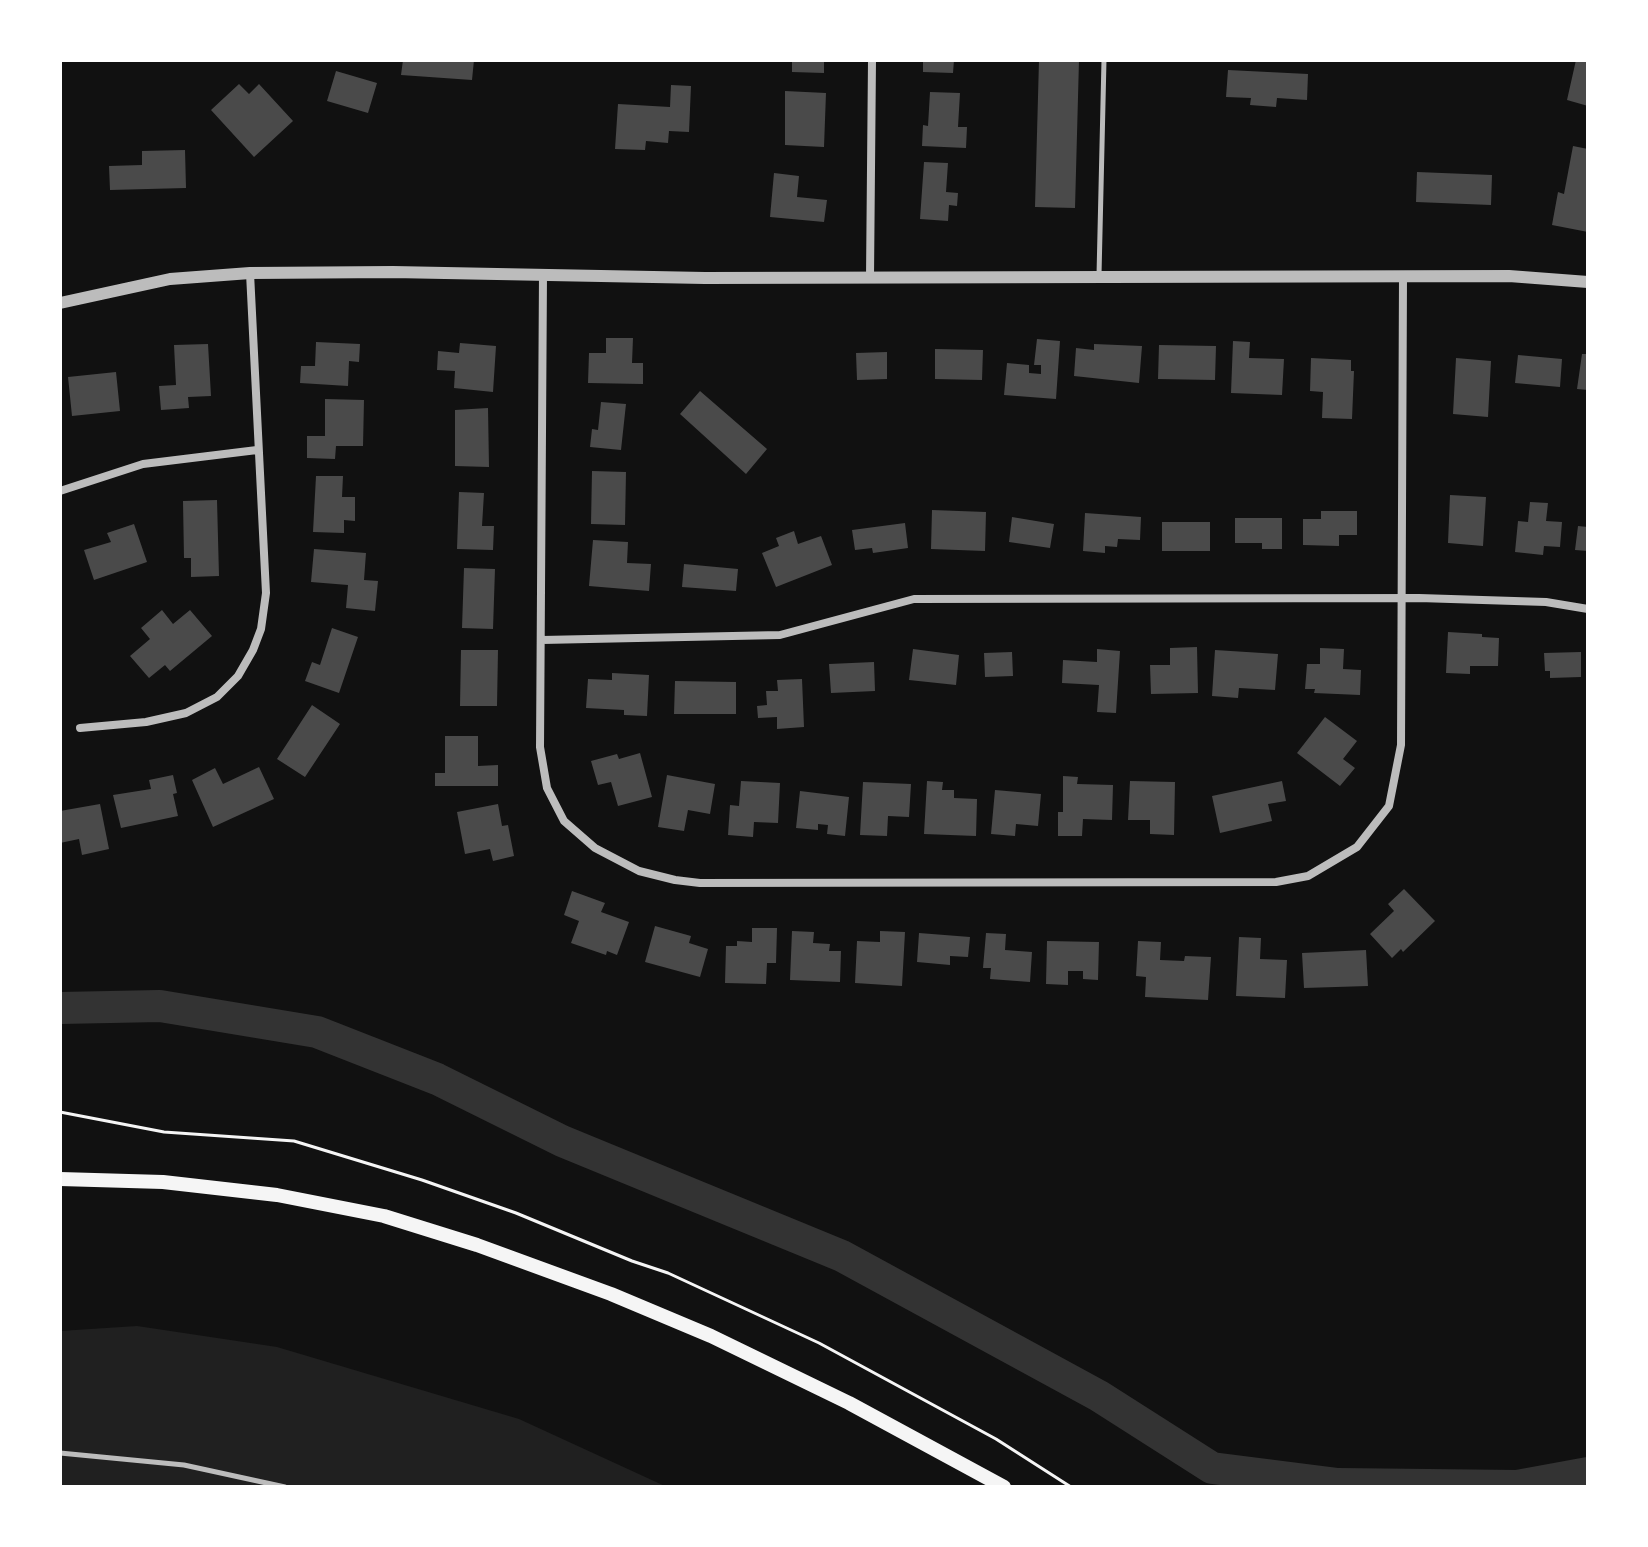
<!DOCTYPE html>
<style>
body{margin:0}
#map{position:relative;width:1648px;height:1547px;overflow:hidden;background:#111;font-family:"Crimson Pro",serif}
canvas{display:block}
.frame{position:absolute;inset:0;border:62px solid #fff;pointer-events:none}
</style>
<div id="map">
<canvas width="1648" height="1547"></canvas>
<div class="frame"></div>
</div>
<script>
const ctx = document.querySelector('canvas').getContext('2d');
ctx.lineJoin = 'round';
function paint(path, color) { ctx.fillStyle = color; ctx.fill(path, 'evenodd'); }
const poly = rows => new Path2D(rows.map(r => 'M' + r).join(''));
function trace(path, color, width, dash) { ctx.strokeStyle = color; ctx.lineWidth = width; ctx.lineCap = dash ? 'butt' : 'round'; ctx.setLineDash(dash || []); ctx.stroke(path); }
const green = poly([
 [137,1326,277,1347,519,1419,667,1487,60,1487,60,1331]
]);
const river = poly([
 [60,1008,160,1006,317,1032,437,1079,562,1141,842,1256,1099,1396,1212,1468,1338,1484,1517,1486,1588,1473]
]);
const building = poly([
 [403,60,474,60,472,80,401,75],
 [792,60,824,60,824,73,792,72],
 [923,60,954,60,953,73,923,72],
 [1039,60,1079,60,1075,208,1035,207],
 [1576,60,1588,60,1588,106,1567,100],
 [1228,70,1308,74,1307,100,1277,98,1276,107,1250,105,1251,98,1226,97],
 [336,71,377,83,368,113,327,101],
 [239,84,249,94,259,84,293,121,254,157,211,110],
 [671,85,691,86,689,132,669,131,668,143,646,141,645,150,615,149,618,104,670,107],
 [785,91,826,93,824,147,785,145],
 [930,92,960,93,958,127,967,127,966,148,922,146,923,125,928,126],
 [1573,146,1588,149,1588,232,1552,225,1558,192,1564,194],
 [185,150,186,188,110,190,109,166,142,165,142,151],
 [924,162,948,163,946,192,958,193,957,206,949,205,948,221,920,219],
 [1417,172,1492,175,1491,205,1416,202],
 [774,173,799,176,797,197,827,200,824,222,770,217],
 [606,338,633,338,632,363,643,363,643,384,588,383,589,353,606,353],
 [1037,339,1060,341,1056,399,1004,395,1007,363,1029,365,1029,373,1041,374,1041,365,1034,365],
 [1233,341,1250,342,1249,358,1284,359,1282,395,1231,393],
 [316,342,360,344,359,362,349,361,348,386,300,383,301,366,315,366],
 [460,343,496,346,493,392,454,388,455,371,437,370,438,351,459,353],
 [208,344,211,396,188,397,189,408,161,410,159,386,176,385,174,345],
 [1094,344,1142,346,1139,383,1074,376,1076,348,1094,350],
 [1159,345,1216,346,1215,380,1158,379],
 [935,349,983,350,982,380,935,379],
 [887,352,887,379,857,380,856,353],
 [1582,354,1588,354,1588,390,1577,389],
 [1518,355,1562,359,1560,387,1515,383],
 [1311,358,1351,360,1351,371,1354,371,1352,419,1322,418,1323,392,1310,391],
 [1456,358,1491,361,1488,417,1453,414],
 [116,372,120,411,72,416,68,377],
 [700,391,767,449,746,474,680,414],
 [325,399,364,400,363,446,336,446,335,459,307,458,307,436,325,436],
 [601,402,626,404,621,450,590,447,592,429,598,430],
 [488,408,489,467,455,466,455,410],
 [592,471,626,472,625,525,591,524],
 [316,476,343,476,342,497,355,497,355,521,344,520,344,533,313,532],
 [459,492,484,493,482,526,494,526,493,550,457,549],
 [1450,495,1486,497,1483,546,1448,543],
 [217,500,219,576,191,577,191,558,184,558,183,501],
 [1530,502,1548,503,1546,521,1562,522,1560,547,1544,546,1543,555,1515,552,1518,521,1528,522],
 [932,510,986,512,985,551,931,549],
 [1321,511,1357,511,1357,535,1339,535,1339,546,1303,545,1303,519,1321,519],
 [1085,513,1141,517,1140,540,1118,539,1117,547,1105,546,1105,553,1083,551],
 [1012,517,1054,524,1050,548,1009,542],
 [1235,518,1282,518,1282,549,1262,549,1262,543,1235,543],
 [1162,522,1210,522,1210,551,1162,551],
 [905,523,908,548,873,553,872,548,855,550,852,530],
 [134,524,147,562,94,580,84,550,111,542,107,533],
 [1578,526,1588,527,1588,551,1575,550],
 [794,531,798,544,821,536,832,565,776,587,762,553,779,546,776,538],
 [593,540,628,542,627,563,651,564,649,591,589,586],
 [314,549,366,553,364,580,378,581,375,611,346,608,348,585,311,582],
 [684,564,738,569,736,591,682,587],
 [464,568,495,569,493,629,462,628],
 [162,610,173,624,190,610,212,636,170,671,165,665,149,678,130,656,150,639,141,628],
 [332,628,358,637,339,693,305,681,312,662,320,665],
 [1448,632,1482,634,1482,637,1499,638,1498,666,1470,666,1470,674,1446,673],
 [1197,647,1198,693,1151,694,1150,665,1170,665,1170,648],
 [1320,648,1344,649,1343,669,1361,670,1360,695,1314,693,1315,689,1305,689,1307,664,1320,664],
 [913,649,959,655,956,685,909,680],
 [1097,649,1120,651,1116,713,1097,712,1099,685,1062,683,1063,660,1097,662],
 [461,650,498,650,497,706,460,706],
 [1215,650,1278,654,1275,690,1239,688,1238,698,1212,696],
 [1012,652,1013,676,985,677,984,653],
 [1581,652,1581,677,1550,678,1550,671,1545,671,1544,653],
 [874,662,875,691,831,693,829,664],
 [612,673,649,675,647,716,624,715,624,710,586,708,588,679,612,680],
 [802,679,804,727,777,729,777,717,758,718,757,706,767,705,766,691,778,691,777,680],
 [675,681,736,682,736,714,674,714],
 [312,705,340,724,305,777,277,759],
 [1325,717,1357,741,1343,759,1355,768,1340,786,1297,753],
 [445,736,478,736,478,766,498,765,498,786,435,786,435,773,445,773],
 [640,753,652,797,618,806,611,782,598,785,591,761,617,754,619,759],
 [259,767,274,799,213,827,192,780,215,768,223,784],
 [173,775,177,793,173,794,178,816,121,828,113,795,151,789,149,780],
 [667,775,715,784,710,814,688,810,684,831,658,827],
 [1063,776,1078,777,1077,784,1113,785,1112,820,1083,819,1082,836,1058,836,1058,812,1063,812],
 [741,781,780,783,778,823,754,822,753,837,728,835,730,805,739,806],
 [927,781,943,782,942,790,954,790,954,798,977,799,976,836,924,834],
 [1130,781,1175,782,1174,835,1150,834,1150,820,1128,820],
 [1282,781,1286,801,1268,804,1272,821,1220,833,1212,796],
 [863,782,911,784,909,817,888,816,887,836,860,835],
 [995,790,1041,794,1038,826,1016,824,1015,836,991,834],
 [800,791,849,797,845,836,827,834,828,825,818,824,818,830,796,828],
 [100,804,109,849,82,855,79,839,60,843,60,811],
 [498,804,502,826,508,825,514,856,493,861,490,849,465,854,457,812],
 [1404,889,1435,921,1403,952,1401,949,1392,958,1370,934,1394,911,1388,904],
 [572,891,605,903,601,912,629,922,617,955,607,951,606,955,571,943,579,921,564,915],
 [655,926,691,936,689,943,708,949,700,977,645,962],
 [752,928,777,928,776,963,767,963,766,984,725,983,726,946,737,946,737,941,752,942],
 [792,931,814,932,813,943,830,944,829,951,841,951,840,982,790,980],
 [880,931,905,932,902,986,855,983,857,941,880,942],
 [919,933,970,937,968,957,950,956,950,965,917,962],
 [986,933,1006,934,1005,950,1032,952,1030,982,990,979,991,968,983,968],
 [1239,937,1261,938,1260,959,1287,960,1285,998,1236,996],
 [1047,941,1099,942,1098,980,1083,979,1083,971,1068,971,1068,985,1046,984],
 [1138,941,1161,942,1160,960,1184,961,1185,956,1211,957,1208,1000,1145,997,1146,977,1136,976],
 [1366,950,1368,986,1304,988,1302,953]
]);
const path = poly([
 [60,1112,164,1132,294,1141,422,1180,516,1213,632,1261,668,1273,819,1343,996,1439,1071,1487]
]);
const service = poly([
 [1099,275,1104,60],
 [60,1453,184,1465,285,1487]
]);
const minor = poly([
 [543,274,540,747,547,788,564,821,595,848,639,871,675,880,700,883,1276,882,1308,876,1357,847,1389,806,1401,745,1403,276],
 [870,277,872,60],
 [60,491,143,464,257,450],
 [542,640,780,635,914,599,1419,598,1546,602,1588,609],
 [80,728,146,722,186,713,217,697,238,676,253,650,261,629,266,593,250,273]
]);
const tertiary = poly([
 [60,303,170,279,250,273,393,272,705,278,1509,276,1588,282]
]);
const secondary = poly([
 [60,1179,163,1182,277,1195,384,1216,477,1245,611,1294,711,1336,849,1403,1004,1487]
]);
paint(green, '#202020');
trace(river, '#333', 32);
paint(building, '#4a4a4a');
trace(path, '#f5f5f5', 3);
trace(service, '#bcbcbc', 5);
trace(minor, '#bcbcbc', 8);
trace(tertiary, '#bcbcbc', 12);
trace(secondary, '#f5f5f5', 14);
</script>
